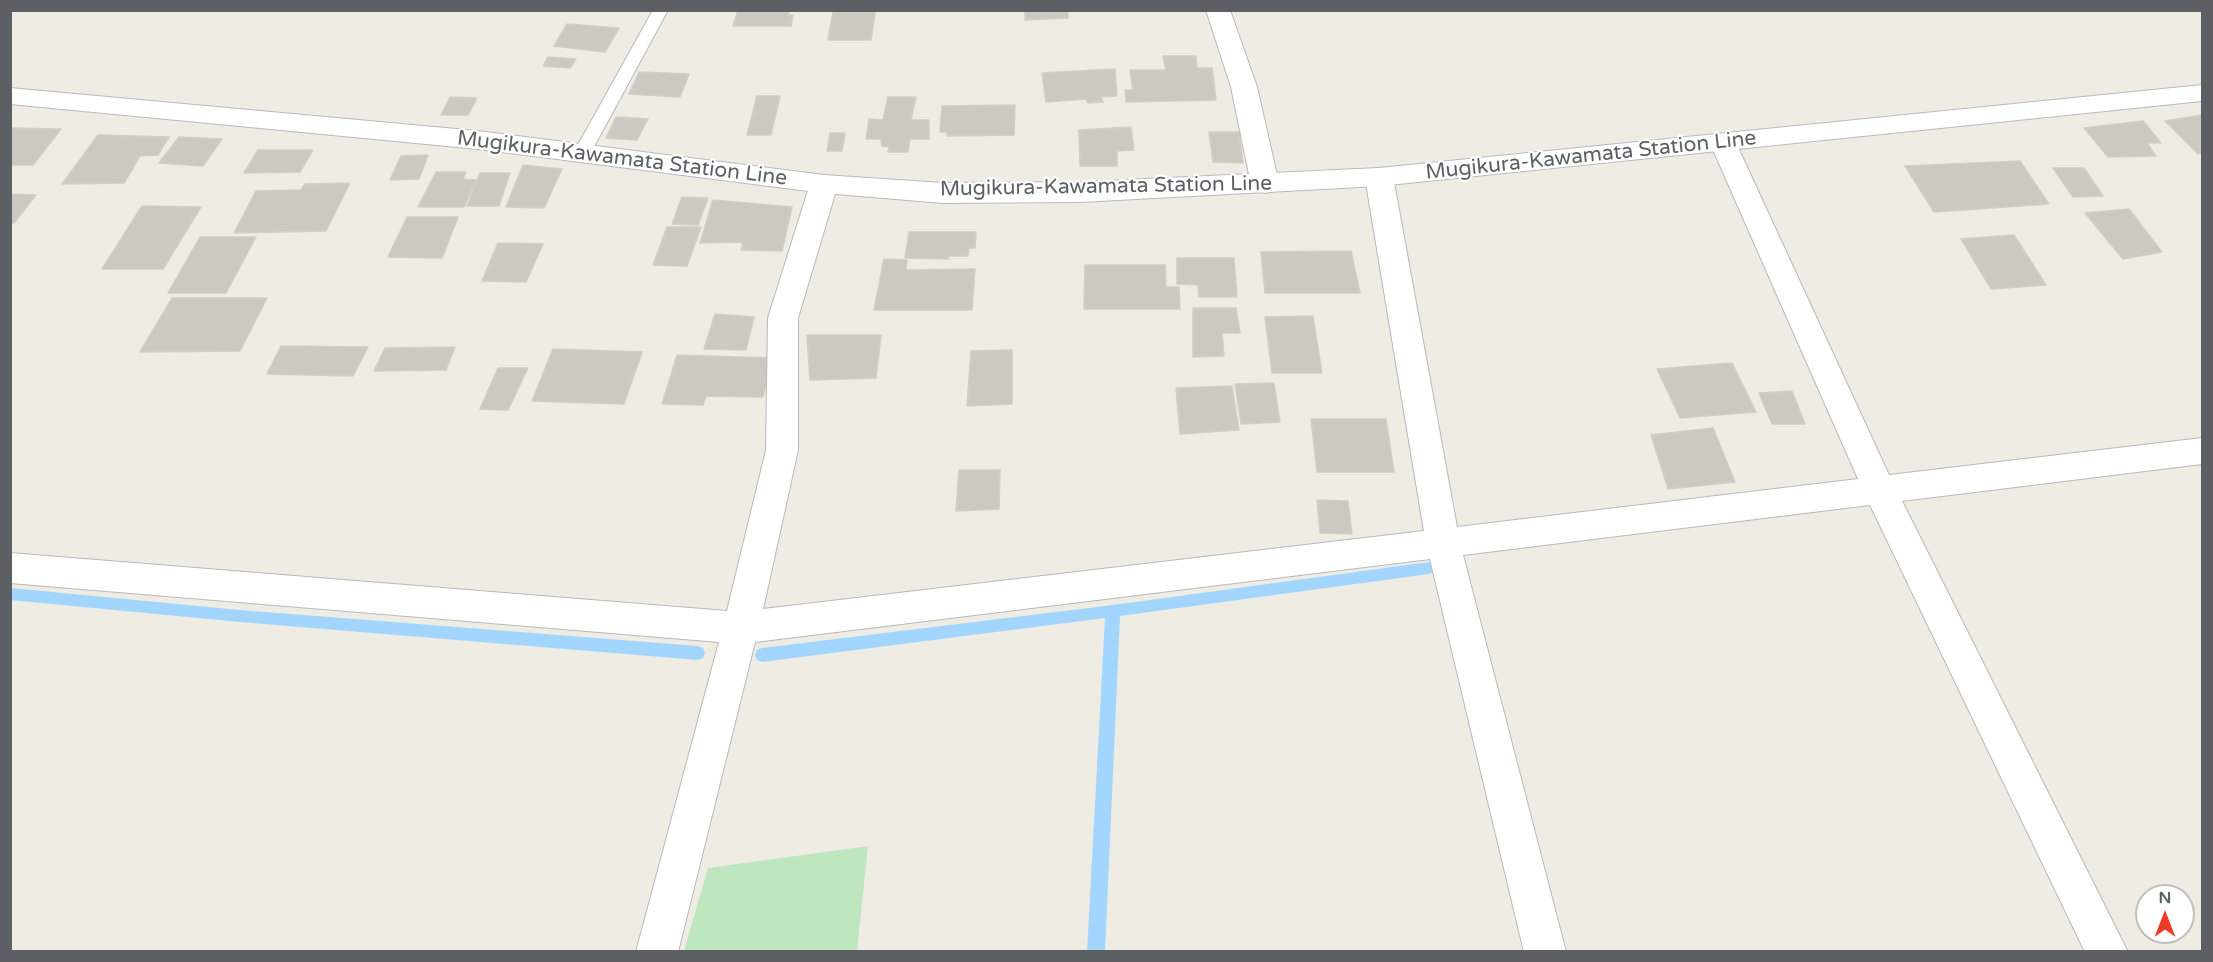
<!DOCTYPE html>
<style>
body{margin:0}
#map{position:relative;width:2213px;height:962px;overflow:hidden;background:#efece4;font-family:"Varela Round",sans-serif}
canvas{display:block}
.frame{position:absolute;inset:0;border:12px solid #5c6065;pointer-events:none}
.north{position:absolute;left:2135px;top:884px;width:60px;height:60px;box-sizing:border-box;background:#fff;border:2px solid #bebfc1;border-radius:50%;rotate:0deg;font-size:16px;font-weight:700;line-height:24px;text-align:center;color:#5c6065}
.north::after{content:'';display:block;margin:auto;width:21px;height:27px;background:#ef3a29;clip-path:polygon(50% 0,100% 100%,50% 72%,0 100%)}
</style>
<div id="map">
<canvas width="2213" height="962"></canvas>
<div class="frame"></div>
<div class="north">N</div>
</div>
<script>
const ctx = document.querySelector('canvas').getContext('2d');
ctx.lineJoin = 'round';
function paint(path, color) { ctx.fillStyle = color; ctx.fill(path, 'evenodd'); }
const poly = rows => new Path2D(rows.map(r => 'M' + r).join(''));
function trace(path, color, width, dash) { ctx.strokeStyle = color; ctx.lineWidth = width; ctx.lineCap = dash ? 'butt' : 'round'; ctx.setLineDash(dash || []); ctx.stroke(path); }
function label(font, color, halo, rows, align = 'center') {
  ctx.font = font + ' "Varela Round",sans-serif'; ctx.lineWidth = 4.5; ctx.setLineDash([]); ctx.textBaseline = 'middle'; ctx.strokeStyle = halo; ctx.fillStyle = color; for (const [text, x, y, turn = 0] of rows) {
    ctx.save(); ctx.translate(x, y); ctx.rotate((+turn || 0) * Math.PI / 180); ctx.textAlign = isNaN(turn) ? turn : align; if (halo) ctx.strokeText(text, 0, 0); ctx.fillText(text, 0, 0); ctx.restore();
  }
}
const green = poly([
 [868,846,857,951,684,951,708,868]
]);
const stream = poly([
 [1429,562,1434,564,1436,568,1434,572,1429,574,1120,616,1105,952,1087,952,1105,618,762,662,757,660,755,655,757,650,762,648,1113,605,1429,562],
 [10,588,240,610,698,646,703,648,705,653,703,658,698,660,240,622,10,600,10,588]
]);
const building = poly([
 [738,10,789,10,788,15,793,15,791,26,733,26,738,10],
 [1025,10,1068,10,1068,18,1025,20,1025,10],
 [833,12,875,12,871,40,828,40,833,12],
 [567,24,619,28,605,52,554,46,567,24],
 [1163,56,1196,56,1197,68,1212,68,1216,100,1126,102,1125,90,1133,90,1130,70,1166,70,1163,56],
 [548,57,576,59,570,68,543,66,548,57],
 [1115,69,1117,96,1101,97,1103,102,1088,103,1086,99,1046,102,1042,73,1115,69],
 [639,72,689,74,680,97,629,94,639,72],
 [757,96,780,96,771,135,747,135,757,96],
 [450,97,477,98,468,115,441,115,450,97],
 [888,97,916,97,911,120,929,120,929,139,910,139,908,152,888,152,889,147,882,146,881,139,866,139,869,119,883,120,888,97],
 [1015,105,1014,135,947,136,947,132,940,132,942,106,1015,105],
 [2202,115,2202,153,2198,154,2165,121,2202,115],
 [616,117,648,119,637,140,606,138,616,117],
 [2143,121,2161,143,2147,143,2156,156,2108,157,2084,128,2143,121],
 [1131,127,1134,150,1117,151,1117,166,1080,166,1079,130,1131,127],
 [10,128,61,129,33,165,10,165,10,128],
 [1209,132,1239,132,1243,163,1213,162,1209,132],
 [830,133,845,133,842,151,827,151,830,133],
 [98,135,169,137,158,155,140,156,124,183,62,184,98,135],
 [179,137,222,139,203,166,159,163,179,137],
 [258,150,313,150,300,172,244,173,258,150],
 [428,155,419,179,390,180,401,156,428,155],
 [2020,161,2049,204,1934,212,1905,166,2020,161],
 [523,165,562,169,544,208,506,207,523,165],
 [2053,168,2084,168,2103,196,2073,197,2053,168],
 [436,172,466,172,463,179,476,180,464,207,418,207,436,172],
 [480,173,510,173,499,206,467,206,480,173],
 [350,183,326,231,234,233,256,191,301,190,305,184,350,183],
 [10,194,36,195,14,223,10,223,10,194],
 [682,197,708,198,698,225,672,224,682,197],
 [713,200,792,207,782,251,741,250,743,242,700,243,713,200],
 [142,206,201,207,163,269,102,269,142,206],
 [2129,209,2162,252,2123,259,2085,213,2129,209],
 [407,217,458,217,442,258,388,257,407,217],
 [667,227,701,227,687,266,653,265,667,227],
 [909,232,976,232,975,248,969,248,968,256,949,256,948,259,905,258,909,232],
 [2014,235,2046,285,1991,289,1961,239,2014,235],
 [200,237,256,237,226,293,168,293,200,237],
 [498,243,543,244,526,282,482,281,498,243],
 [1351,251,1360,293,1265,293,1261,252,1351,251],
 [1177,258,1234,258,1237,297,1199,297,1198,285,1177,284,1177,258],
 [884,259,907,260,906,270,975,269,972,310,874,310,884,259],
 [1085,265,1165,265,1166,287,1179,287,1180,309,1084,309,1085,265],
 [172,298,267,298,240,351,140,352,172,298],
 [1193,308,1236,308,1240,333,1222,333,1224,356,1193,357,1193,308],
 [715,314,754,317,746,350,704,349,715,314],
 [1313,316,1322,373,1272,373,1265,317,1313,316],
 [807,335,881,335,876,378,810,380,807,335],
 [281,346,368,347,353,376,267,374,281,346],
 [455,347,446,370,374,371,385,348,455,347],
 [553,349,642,352,624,404,532,401,553,349],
 [1012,350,1012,404,967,406,971,351,1012,350],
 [677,355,772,358,763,397,706,396,703,405,662,404,677,355],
 [1732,363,1756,412,1680,418,1657,369,1732,363],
 [498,368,528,368,508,410,480,409,498,368],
 [1274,383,1280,422,1241,424,1235,384,1274,383],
 [1232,386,1239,430,1180,434,1176,388,1232,386],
 [1792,391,1805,424,1772,424,1759,393,1792,391],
 [1311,419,1386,419,1394,472,1317,472,1311,419],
 [1713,428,1735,482,1668,489,1651,435,1713,428],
 [959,470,1000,470,999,509,956,511,959,470],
 [1317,500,1348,501,1352,534,1320,533,1317,500]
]);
const service = poly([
 [653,10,668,10,589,156,577,156,574,152,653,10]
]);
const minor = poly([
 [1206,10,1230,10,1257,87,1279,184,1275,191,1265,193,1255,191,1251,184,1231,87,1206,10],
 [1723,134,1732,137,1736,143,1889,475,2202,438,2202,464,1902,501,2128,952,2085,952,1870,505,1463,555,1566,952,1524,952,1430,559,755,642,678,952,636,952,719,642,10,583,10,553,727,611,766,450,768,318,810,184,814,177,824,175,834,177,838,184,798,318,798,450,763,609,1424,531,1365,177,1369,170,1379,168,1389,170,1393,177,1457,527,1858,479,1710,143,1714,137,1723,134]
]);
const secondary = poly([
 [2202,85,2202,101,1379,186,1080,202,943,203,824,193,478,149,10,104,10,88,478,131,824,175,943,183,1080,182,1379,168,2202,85]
]);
const streetNames = [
 ["Mugikura-Kawamata Station Line",1591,156,-6],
 ["Mugikura-Kawamata Station Line",622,159,7],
 ["Mugikura-Kawamata Station Line",1106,187,-1]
];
paint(green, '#bfe7bf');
paint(stream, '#a3d6ff');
paint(building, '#ccc9c3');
trace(building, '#d4cec2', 1.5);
trace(service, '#b6b9be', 2);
trace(minor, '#b6b9be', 2);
trace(secondary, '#b7bac0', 2);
paint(service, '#fff');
paint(minor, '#fff');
paint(secondary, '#fff');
label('21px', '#5c6065', '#fff', streetNames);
</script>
